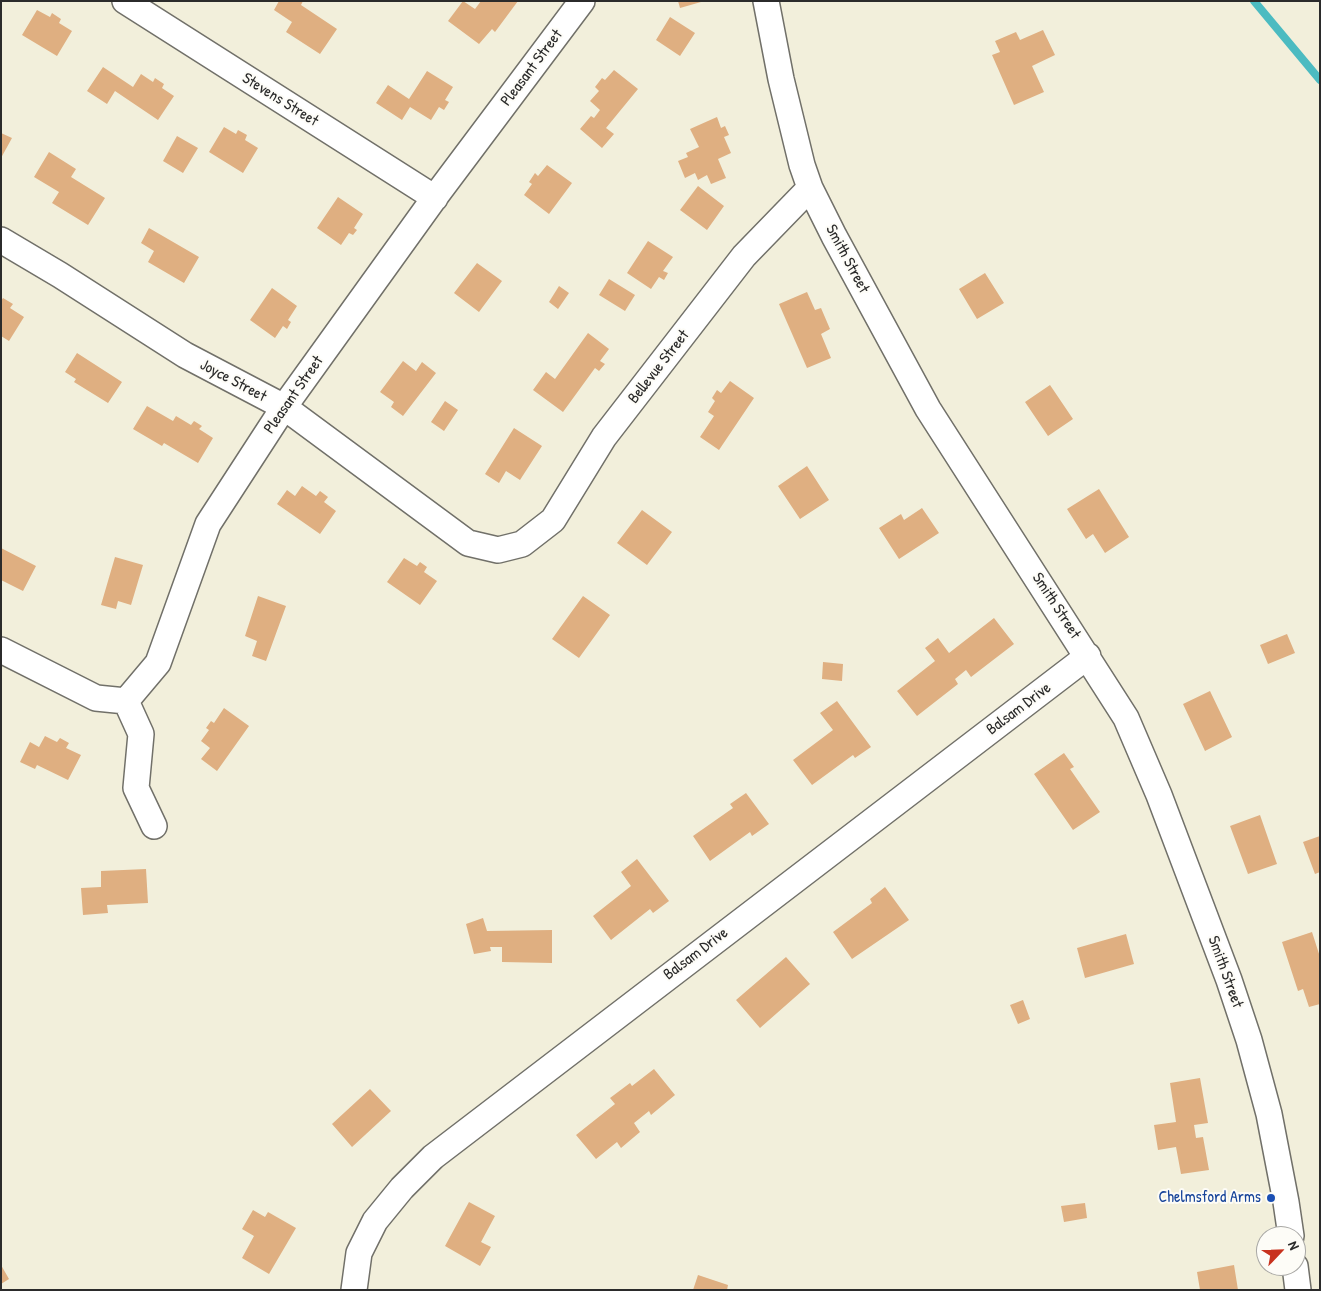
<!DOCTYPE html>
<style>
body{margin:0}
#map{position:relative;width:1321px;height:1291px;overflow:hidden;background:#f2efdb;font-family:"Patrick Hand",sans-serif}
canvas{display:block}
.frame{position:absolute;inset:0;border:2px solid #2b2b2b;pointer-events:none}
.north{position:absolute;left:1256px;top:1226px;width:50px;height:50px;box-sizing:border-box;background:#fdfcf7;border:1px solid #a9a8a5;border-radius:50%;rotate:66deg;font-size:14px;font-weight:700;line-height:20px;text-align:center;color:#2b2b2b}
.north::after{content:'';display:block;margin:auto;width:18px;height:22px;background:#c8321e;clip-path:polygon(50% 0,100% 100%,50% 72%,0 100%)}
</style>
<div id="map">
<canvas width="1321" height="1291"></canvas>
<div class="frame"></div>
<div class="north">N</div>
</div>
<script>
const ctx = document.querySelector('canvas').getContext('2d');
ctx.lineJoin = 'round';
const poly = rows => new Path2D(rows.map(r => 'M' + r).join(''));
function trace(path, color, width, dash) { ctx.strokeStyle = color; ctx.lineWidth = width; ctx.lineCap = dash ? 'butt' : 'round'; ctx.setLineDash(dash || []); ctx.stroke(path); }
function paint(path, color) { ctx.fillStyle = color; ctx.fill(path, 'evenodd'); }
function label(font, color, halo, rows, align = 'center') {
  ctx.font = font + ' "Patrick Hand",sans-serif'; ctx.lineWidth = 4; ctx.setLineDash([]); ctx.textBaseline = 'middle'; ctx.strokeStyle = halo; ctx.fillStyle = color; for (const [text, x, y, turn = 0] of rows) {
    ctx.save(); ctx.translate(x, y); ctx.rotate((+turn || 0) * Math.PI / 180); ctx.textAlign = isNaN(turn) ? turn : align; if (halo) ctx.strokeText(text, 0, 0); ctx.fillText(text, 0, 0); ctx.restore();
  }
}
const stream = poly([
 [1254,1,1320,80]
]);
const building = poly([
 [279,1,303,1,301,5,337,29,320,54,286,32,292,22,274,10],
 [463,1,475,9,481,1,518,1,495,32,492,29,479,44,448,21],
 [678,1,701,1,701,2,680,8],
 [37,10,50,17,52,13,61,19,59,23,72,31,57,56,22,35],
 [670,17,695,33,680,56,656,40],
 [1043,30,1055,55,1032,66,1044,92,1014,105,992,55,1000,52,995,41,1016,32,1020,40],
 [103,67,133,87,141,74,153,82,155,78,164,84,162,88,174,96,158,120,115,91,107,104,87,91],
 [614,70,638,89,606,128,614,134,602,148,580,129,591,116,594,118,600,110,590,101,599,91,595,87,602,78,605,80],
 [427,71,453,87,445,100,449,102,444,110,439,107,431,120,410,107,402,120,376,103,388,85,409,99],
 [717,117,721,128,725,126,729,135,724,137,731,153,718,159,726,178,711,184,707,175,698,180,695,173,685,178,678,161,688,157,686,153,699,147,690,129],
 [224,127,236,134,238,130,247,135,245,140,258,148,243,173,209,152],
 [1,133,12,138,1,158],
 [177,136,198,148,183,173,163,161],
 [49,152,76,169,71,177,105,198,88,225,52,203,59,192,34,177],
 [547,165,572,183,549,214,524,195,532,184,529,182,535,173,538,176],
 [698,186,724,206,707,230,680,210],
 [338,197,363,214,354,228,357,230,353,235,349,233,341,245,317,228],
 [149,228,199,257,184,283,148,262,154,251,141,243],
 [648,241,673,257,663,271,668,273,664,280,659,277,651,289,627,273],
 [477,263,502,281,479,312,454,293],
 [985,273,1004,303,977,319,959,289],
 [609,279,635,295,625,311,599,295],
 [559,286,569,293,558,309,549,302],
 [272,288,297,306,288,320,291,322,287,329,283,326,275,338,250,320],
 [807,292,815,310,821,308,830,329,821,334,831,358,807,368,779,304],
 [3,298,13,304,10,308,24,317,9,341,1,336,1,301],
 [588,333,609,349,600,361,605,364,599,371,595,368,563,412,533,390,546,372,555,379],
 [77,353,122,382,108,403,74,382,76,379,65,372],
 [403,361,416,371,422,362,436,373,403,416,391,407,394,402,380,392],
 [730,381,754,398,719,450,700,437,714,416,708,412,715,401,712,398,717,390,721,393],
 [1050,385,1073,419,1048,436,1025,402],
 [445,401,458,410,444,431,431,422],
 [147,406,173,421,176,416,191,425,194,421,202,426,199,429,213,438,198,463,164,443,162,446,133,429],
 [514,428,542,446,520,480,506,471,499,483,485,474],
 [807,466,829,500,800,519,778,486],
 [302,486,316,496,320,491,328,497,324,502,336,511,320,534,277,504,287,490,295,496],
 [1099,489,1129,537,1105,553,1093,534,1086,539,1067,509],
 [922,508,939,533,899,559,879,528,901,514,904,520],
 [642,510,672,532,647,565,617,543],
 [1,548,36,566,23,591,1,580],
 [115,557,143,565,131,605,118,601,116,609,101,605],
 [404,558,417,566,420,562,427,567,424,572,437,581,420,605,387,582],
 [258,596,286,606,266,661,252,656,257,641,245,636],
 [583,596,610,615,579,658,552,639],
 [994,618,1014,644,971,677,966,670,955,679,958,684,917,716,897,691,935,661,925,648,938,638,949,653],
 [1287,634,1295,653,1268,664,1260,645],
 [823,662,843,664,842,681,822,679],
 [1210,691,1232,737,1205,751,1183,704],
 [837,701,871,747,855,758,853,755,812,785,793,760,833,730,820,713],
 [224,708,249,726,217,771,201,759,210,748,201,741,209,730,206,728,211,721,214,723],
 [45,736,57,742,60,738,69,743,66,748,81,755,68,780,37,765,35,769,20,762,30,742,39,747],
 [1064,753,1074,767,1070,769,1100,812,1073,830,1034,774],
 [746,793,769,824,752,836,750,832,710,861,693,836,733,808,730,804],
 [1260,815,1277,864,1248,874,1230,826],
 [1320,836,1320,872,1315,874,1303,842],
 [637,859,669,901,653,913,650,909,611,940,593,916,631,886,621,872],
 [146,869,148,903,107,905,108,913,83,915,81,888,101,887,101,871],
 [885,887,909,920,852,959,833,932,872,903,870,899],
 [483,918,487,931,552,930,552,963,502,962,502,947,490,947,491,951,474,954,466,924],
 [1312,932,1320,957,1320,1004,1309,1007,1303,989,1298,991,1282,942],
 [1126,934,1134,964,1085,978,1077,948],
 [786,957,810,984,760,1028,736,1000],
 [1023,1000,1030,1019,1018,1024,1010,1005],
 [654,1069,675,1095,651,1115,649,1111,634,1123,640,1132,621,1148,617,1142,596,1159,576,1135,615,1104,610,1098,630,1083,632,1086],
 [1200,1078,1208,1123,1194,1125,1196,1138,1203,1137,1209,1170,1181,1174,1176,1147,1158,1150,1154,1125,1176,1122,1170,1083],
 [370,1089,391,1111,352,1147,332,1124],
 [469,1202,495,1216,481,1242,491,1247,480,1266,445,1246],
 [1085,1203,1087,1218,1064,1222,1061,1206],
 [253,1210,265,1217,268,1212,296,1228,269,1274,242,1258,254,1236,242,1229],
 [1,1265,9,1279,1,1284],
 [1234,1265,1238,1290,1200,1290,1197,1272],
 [698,1275,728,1285,727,1290,693,1290]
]);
const minor = poly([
 [125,1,435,198],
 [766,1,781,79,802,165,810,188,834,236,928,409,1126,718,1159,795,1229,980,1249,1040,1269,1114,1286,1202,1291,1236],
 [1,240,60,275,185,355,284,407,468,543,498,550,522,544,553,520,604,437,744,256,810,188],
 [1,650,96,698,126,701,158,663,208,524,284,407,438,193,582,1],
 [126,701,141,734,136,788,154,826],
 [1295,1266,1298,1290],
 [354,1290,359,1253,375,1221,402,1188,433,1157,1088,656]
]);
const markers = [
 [1271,1198,5,"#1a4fb4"]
];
const streetNames = [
 ["Pleasant Street",532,68,-53],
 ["Stevens Street",280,100,32],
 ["Smith Street",847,259,62],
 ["Bellevue Street",659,367,-52],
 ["Joyce Street",233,381,28],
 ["Pleasant Street",294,395,-55],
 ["Smith Street",1056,606,57],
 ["Balsam Drive",1019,709,-37],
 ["Balsam Drive",696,954,-37],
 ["Smith Street",1225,972,70]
];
const transitNames = [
 ["Chelmsford Arms",1261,1198]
];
trace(stream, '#4cbbc1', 8);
paint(building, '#dfaf81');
trace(minor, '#717069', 28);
trace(minor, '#fff', 25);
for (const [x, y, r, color] of markers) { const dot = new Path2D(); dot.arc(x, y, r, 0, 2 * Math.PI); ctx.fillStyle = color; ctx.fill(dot); trace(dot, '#fdfcf7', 2); }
label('16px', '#2b2b2b', '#fdfcf7', streetNames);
label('16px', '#164399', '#fdfcf7', transitNames, 'right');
</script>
